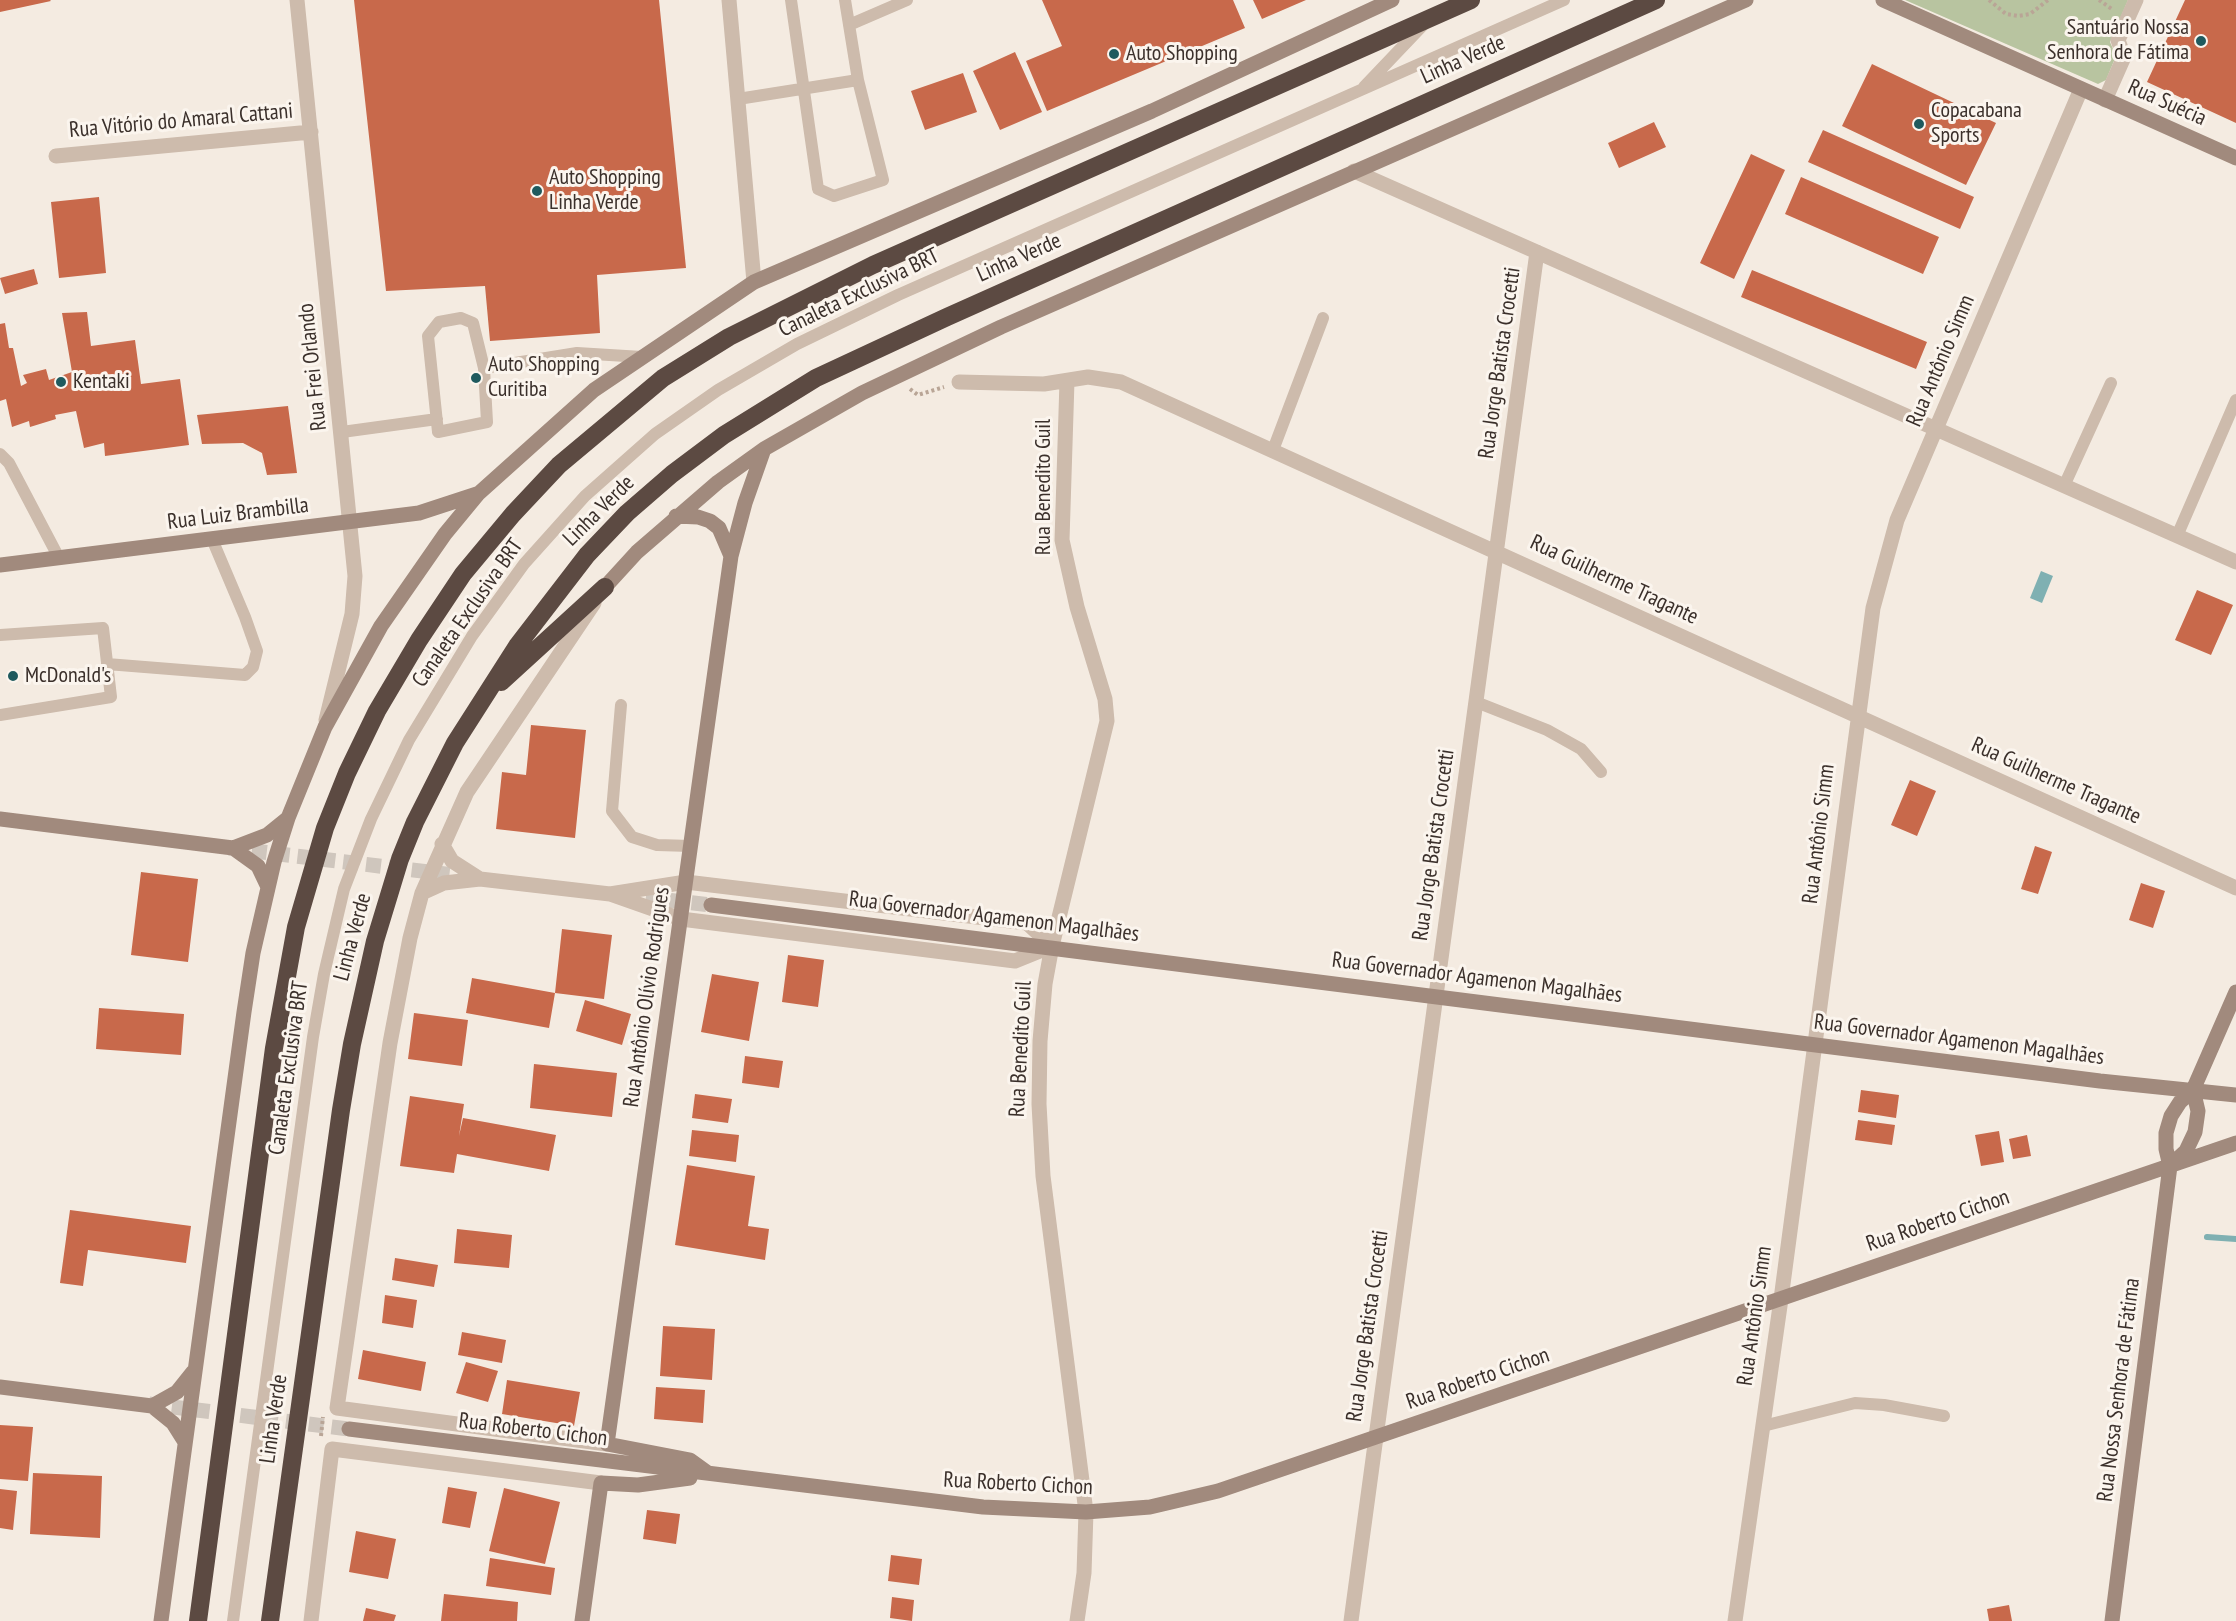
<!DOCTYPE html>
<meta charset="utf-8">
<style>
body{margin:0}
canvas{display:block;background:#f4ebe1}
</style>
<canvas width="2236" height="1621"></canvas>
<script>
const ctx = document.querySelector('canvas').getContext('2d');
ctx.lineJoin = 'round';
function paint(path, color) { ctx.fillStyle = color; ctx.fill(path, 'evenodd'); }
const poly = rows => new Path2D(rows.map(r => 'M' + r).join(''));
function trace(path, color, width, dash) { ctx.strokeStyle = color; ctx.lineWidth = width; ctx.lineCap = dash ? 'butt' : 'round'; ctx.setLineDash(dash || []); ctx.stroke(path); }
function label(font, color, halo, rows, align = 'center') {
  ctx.font = font + ' "PT Sans Narrow",sans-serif'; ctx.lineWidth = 6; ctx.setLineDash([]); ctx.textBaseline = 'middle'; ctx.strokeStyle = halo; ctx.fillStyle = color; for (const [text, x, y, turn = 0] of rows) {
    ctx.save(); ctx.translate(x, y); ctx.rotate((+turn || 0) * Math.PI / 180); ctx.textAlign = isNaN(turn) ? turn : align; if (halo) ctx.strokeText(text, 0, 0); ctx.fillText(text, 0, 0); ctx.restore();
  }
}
const green = poly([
 [1905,0,2128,0,2110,42,2116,56,2106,80,2098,84]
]);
const water = poly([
 [2041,571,2053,576,2042,603,2030,598]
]);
const stream = poly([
 [2207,1237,2236,1239]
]);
const building = poly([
 [0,0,50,0,51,1,0,12],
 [354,0,659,0,686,268,597,275,600,333,490,341,485,286,386,291],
 [1042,0,1233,0,1245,28,1047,111,1026,61,1062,46],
 [1253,0,1306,0,1262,19],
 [2185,0,2236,0,2236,123,2147,82],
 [1015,52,1042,112,1000,130,973,71],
 [1872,64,1996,123,1966,185,1842,126],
 [963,73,977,112,925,130,911,91],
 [1654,122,1666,147,1619,168,1608,143],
 [1823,130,1974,197,1960,229,1808,162],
 [1751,154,1785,170,1734,279,1700,263],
 [1801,177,1939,237,1923,274,1785,214],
 [99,197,106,273,59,278,51,202],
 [34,269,38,284,5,294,0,278],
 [1752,270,1927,342,1916,369,1741,297],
 [87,312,91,346,135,340,141,384,180,379,189,445,105,456,104,443,84,448,76,411,55,415,56,419,30,427,29,421,12,427,6,399,0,401,0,324,5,323,9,348,13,348,21,386,27,383,23,375,46,369,49,380,72,372,62,313],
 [288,406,297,473,267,475,262,453,243,443,202,444,197,415],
 [2197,590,2233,605,2211,655,2175,640],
 [531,725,586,730,575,838,496,829,502,772,526,775],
 [1910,780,1936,791,1917,836,1891,825],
 [2035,846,2052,852,2038,894,2021,889],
 [141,872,198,879,188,962,131,955],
 [2141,883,2165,891,2153,928,2129,920],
 [562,929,612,935,604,999,555,993,549,1028,466,1013,472,978,555,993],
 [788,955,824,960,818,1007,782,1002],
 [712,974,759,982,749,1041,701,1032],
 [585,1000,631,1014,622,1045,576,1031],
 [99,1008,184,1014,181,1055,96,1049],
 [414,1013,468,1020,462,1066,408,1059],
 [745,1056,783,1061,779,1088,742,1083],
 [534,1064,617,1073,612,1117,530,1108],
 [1861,1090,1899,1095,1896,1118,1858,1112],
 [695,1094,732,1099,728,1123,692,1118],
 [410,1096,464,1104,459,1136,463,1118,556,1135,549,1171,457,1154,454,1173,400,1166],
 [1858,1120,1895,1125,1892,1145,1855,1140],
 [692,1130,739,1135,736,1162,689,1156],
 [1999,1131,2004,1162,1981,1166,1975,1135],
 [2027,1135,2031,1156,2013,1159,2009,1139],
 [687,1165,755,1176,748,1226,769,1229,765,1260,675,1245],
 [70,1210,191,1226,186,1263,88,1250,83,1286,60,1283],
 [457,1229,512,1235,509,1268,454,1263],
 [395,1258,438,1265,434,1287,392,1280],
 [385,1295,417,1300,413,1328,382,1323],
 [663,1326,715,1329,712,1380,660,1376],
 [462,1332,506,1340,502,1363,458,1355],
 [363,1350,426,1362,421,1391,358,1379],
 [466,1362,498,1371,488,1402,456,1393],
 [507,1380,580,1392,574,1426,502,1414],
 [656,1387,705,1390,703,1423,654,1419],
 [0,1425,33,1427,28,1481,0,1479],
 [33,1473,102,1476,100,1538,30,1534],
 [448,1487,477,1492,470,1528,442,1523],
 [504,1488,560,1502,545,1564,489,1551],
 [0,1489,17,1491,13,1530,0,1528],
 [647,1510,680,1514,676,1544,643,1539],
 [356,1531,396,1539,388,1579,349,1572],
 [891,1555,922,1559,919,1585,888,1581],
 [490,1558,555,1568,551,1595,486,1586],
 [444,1594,518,1602,517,1621,441,1621],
 [892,1597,914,1600,912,1621,890,1618],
 [2009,1605,2012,1621,1989,1621,1987,1609],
 [366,1608,396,1615,394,1621,363,1621]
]);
const secondaryTunnel = poly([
 [229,848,471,877],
 [623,895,711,905],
 [149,1404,349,1429]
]);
const path = poly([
 [1989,0,2006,14,2018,16,2030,14,2048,0],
 [2099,0,2113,10],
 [910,389,918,395,944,387],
 [321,1436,323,1417]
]);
const lane = poly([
 [791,0,818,189,834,196,883,180,858,80,845,0],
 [849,25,907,0],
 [1364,87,1424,24],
 [738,99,858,80],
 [461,318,473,323,484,368,487,422,438,432,428,336,439,322,461,318],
 [484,368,577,353,642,357],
 [342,432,437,419],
 [1273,450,1323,318],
 [0,454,9,463,59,558],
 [2064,486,2111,383],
 [2177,536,2236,400],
 [0,635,103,628,111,697,0,715],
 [107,664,245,675,253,667,257,651,245,617,212,539],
 [1476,702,1547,730,1581,749,1601,772],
 [621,705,612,811,632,837,657,845,691,846],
 [1763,1426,1855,1403,1884,1405,1944,1416],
 [233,1621,313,1037,324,974,344,889,371,819,409,740,472,636,524,564,585,496,655,434,718,390,797,344,898,295,1564,0]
]);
const street = poly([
 [297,0,355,576,352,614,326,720],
 [729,0,754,282],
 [2105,100,2124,57,2118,40,2136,0],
 [56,156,311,132],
 [1354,171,2236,562],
 [1067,381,1062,540,1077,607,1105,699,1107,721,1052,946,1045,984,1040,1041,1039,1104,1043,1176,1086,1512,1084,1573,1077,1621],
 [959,382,1044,384,1088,377,1121,382,2236,888],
 [594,603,467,792,422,893,410,938,390,1043,337,1408,607,1444],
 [442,844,452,861,480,879],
 [422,893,444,883,480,879,610,894,681,919,1015,961,1052,946,1027,923,686,882,610,894],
 [311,1621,332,1449,601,1483],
 [1351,1621,1537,252],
 [1735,1621,1781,1299,1873,608,1897,520,2081,89]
]);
const secondary = poly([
 [1883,0,2236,158],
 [676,516,698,517,710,521,719,528,731,556],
 [0,565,419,513,477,494],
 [605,587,637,552,718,482,764,449,862,393,1001,327,1746,0],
 [0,819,233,848,258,866,268,887],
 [233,848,267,835,288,818],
 [711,905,2100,1081,2236,1095],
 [2174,1162,2186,1151,2195,1132,2198,1111,2193,1090],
 [0,1387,152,1406,173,1423,185,1442],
 [152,1406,177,1392,193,1372],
 [349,1429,983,1507,1086,1512,1150,1507,1218,1491,2236,1143],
 [708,1473,690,1460,607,1444,731,556,745,503,764,449],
 [161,1621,244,1012,253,953,274,862,288,818,325,727,381,626,445,534,478,494,594,390,754,282,1152,111,1392,0],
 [582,1621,601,1483,638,1485,690,1478],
 [2112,1621,2170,1166,2166,1149,2166,1133,2171,1116,2180,1102,2193,1090,2236,992]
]);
const highway = poly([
 [501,682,605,587],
 [198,1621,274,1048,296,927,325,828,347,773,377,711,419,640,463,574,513,514,559,465,663,378,729,337,873,265,1471,0],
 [270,1621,341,1110,352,1044,375,941,400,859,415,822,455,743,517,646,587,555,627,513,672,474,724,435,816,378,947,317,1656,0]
]);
const markers = [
 [2201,41,6,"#1f5a5e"],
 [1114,54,6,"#1f5a5e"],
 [1919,124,6,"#1f5a5e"],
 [537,191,6,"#1f5a5e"],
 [476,378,6,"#1f5a5e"],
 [61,382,6,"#1f5a5e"],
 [13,676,6,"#1f5a5e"]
];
const poiNames = [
 ["Santuário Nossa",2189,28,"right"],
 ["Senhora de Fátima",2189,53,"right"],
 ["Auto Shopping",1126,54],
 ["Copacabana",1931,111],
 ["Sports",1931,136],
 ["Auto Shopping",549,178],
 ["Linha Verde",549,203],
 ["Auto Shopping",488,365],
 ["Curitiba",488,390],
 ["Kentaki",73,382],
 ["McDonald's",25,676]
];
const streetNames = [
 ["Linha Verde",1463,60,-24],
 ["Rua Suécia",2167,103,24],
 ["Rua Vitório do Amaral Cattani",181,121,-5],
 ["Linha Verde",1019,258,-24],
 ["Canaleta Exclusiva BRT",859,293,-26],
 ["Rua Antônio Simm",1941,361,-67],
 ["Rua Jorge Batista Crocetti",1500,363,-82],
 ["Rua Frei Orlando",313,367,-96],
 ["Rua Benedito Guil",1044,487,-90],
 ["Linha Verde",599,511,-45],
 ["Rua Luiz Brambilla",238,514,-7],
 ["Rua Guilherme Tragante",1614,580,25],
 ["Canaleta Exclusiva BRT",468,613,-55],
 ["Rua Guilherme Tragante",2056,781,24],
 ["Rua Antônio Simm",1819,834,-83],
 ["Rua Jorge Batista Crocetti",1434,845,-82],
 ["Rua Governador Agamenon Magalhães",994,917,7],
 ["Linha Verde",353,937,-75],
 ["Rua Governador Agamenon Magalhães",1477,978,7],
 ["Rua Antônio Olívio Rodrigues",647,997,-82],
 ["Rua Governador Agamenon Magalhães",1959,1040,7],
 ["Rua Benedito Guil",1021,1049,-87],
 ["Canaleta Exclusiva BRT",289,1068,-82],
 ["Rua Roberto Cichon",1938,1221,-19],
 ["Rua Antônio Simm",1755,1316,-82],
 ["Rua Jorge Batista Crocetti",1368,1326,-82],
 ["Rua Roberto Cichon",1478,1379,-19],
 ["Rua Nossa Senhora de Fátima",2119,1390,-83],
 ["Linha Verde",274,1419,-82],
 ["Rua Roberto Cichon",533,1430,7],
 ["Rua Roberto Cichon",1018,1484,3]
];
paint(green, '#b8c4a0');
paint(water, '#7fb0b2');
trace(stream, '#7fb0b2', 6);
paint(building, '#c8694b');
trace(secondaryTunnel, '#cfc6bd', 15, [15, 8]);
trace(path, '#b9a596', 4, [3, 3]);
trace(lane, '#cdbbac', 12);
trace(street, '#cdbbac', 15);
trace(secondary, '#a18a7d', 15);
trace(highway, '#5c4a42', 18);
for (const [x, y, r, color] of markers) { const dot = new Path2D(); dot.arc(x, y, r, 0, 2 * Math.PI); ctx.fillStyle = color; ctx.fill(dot); trace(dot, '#fbf5ee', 2); }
label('22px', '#3b302b', '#fbf5ee', poiNames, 'left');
label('22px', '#3b302b', '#fbf5ee', streetNames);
</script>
